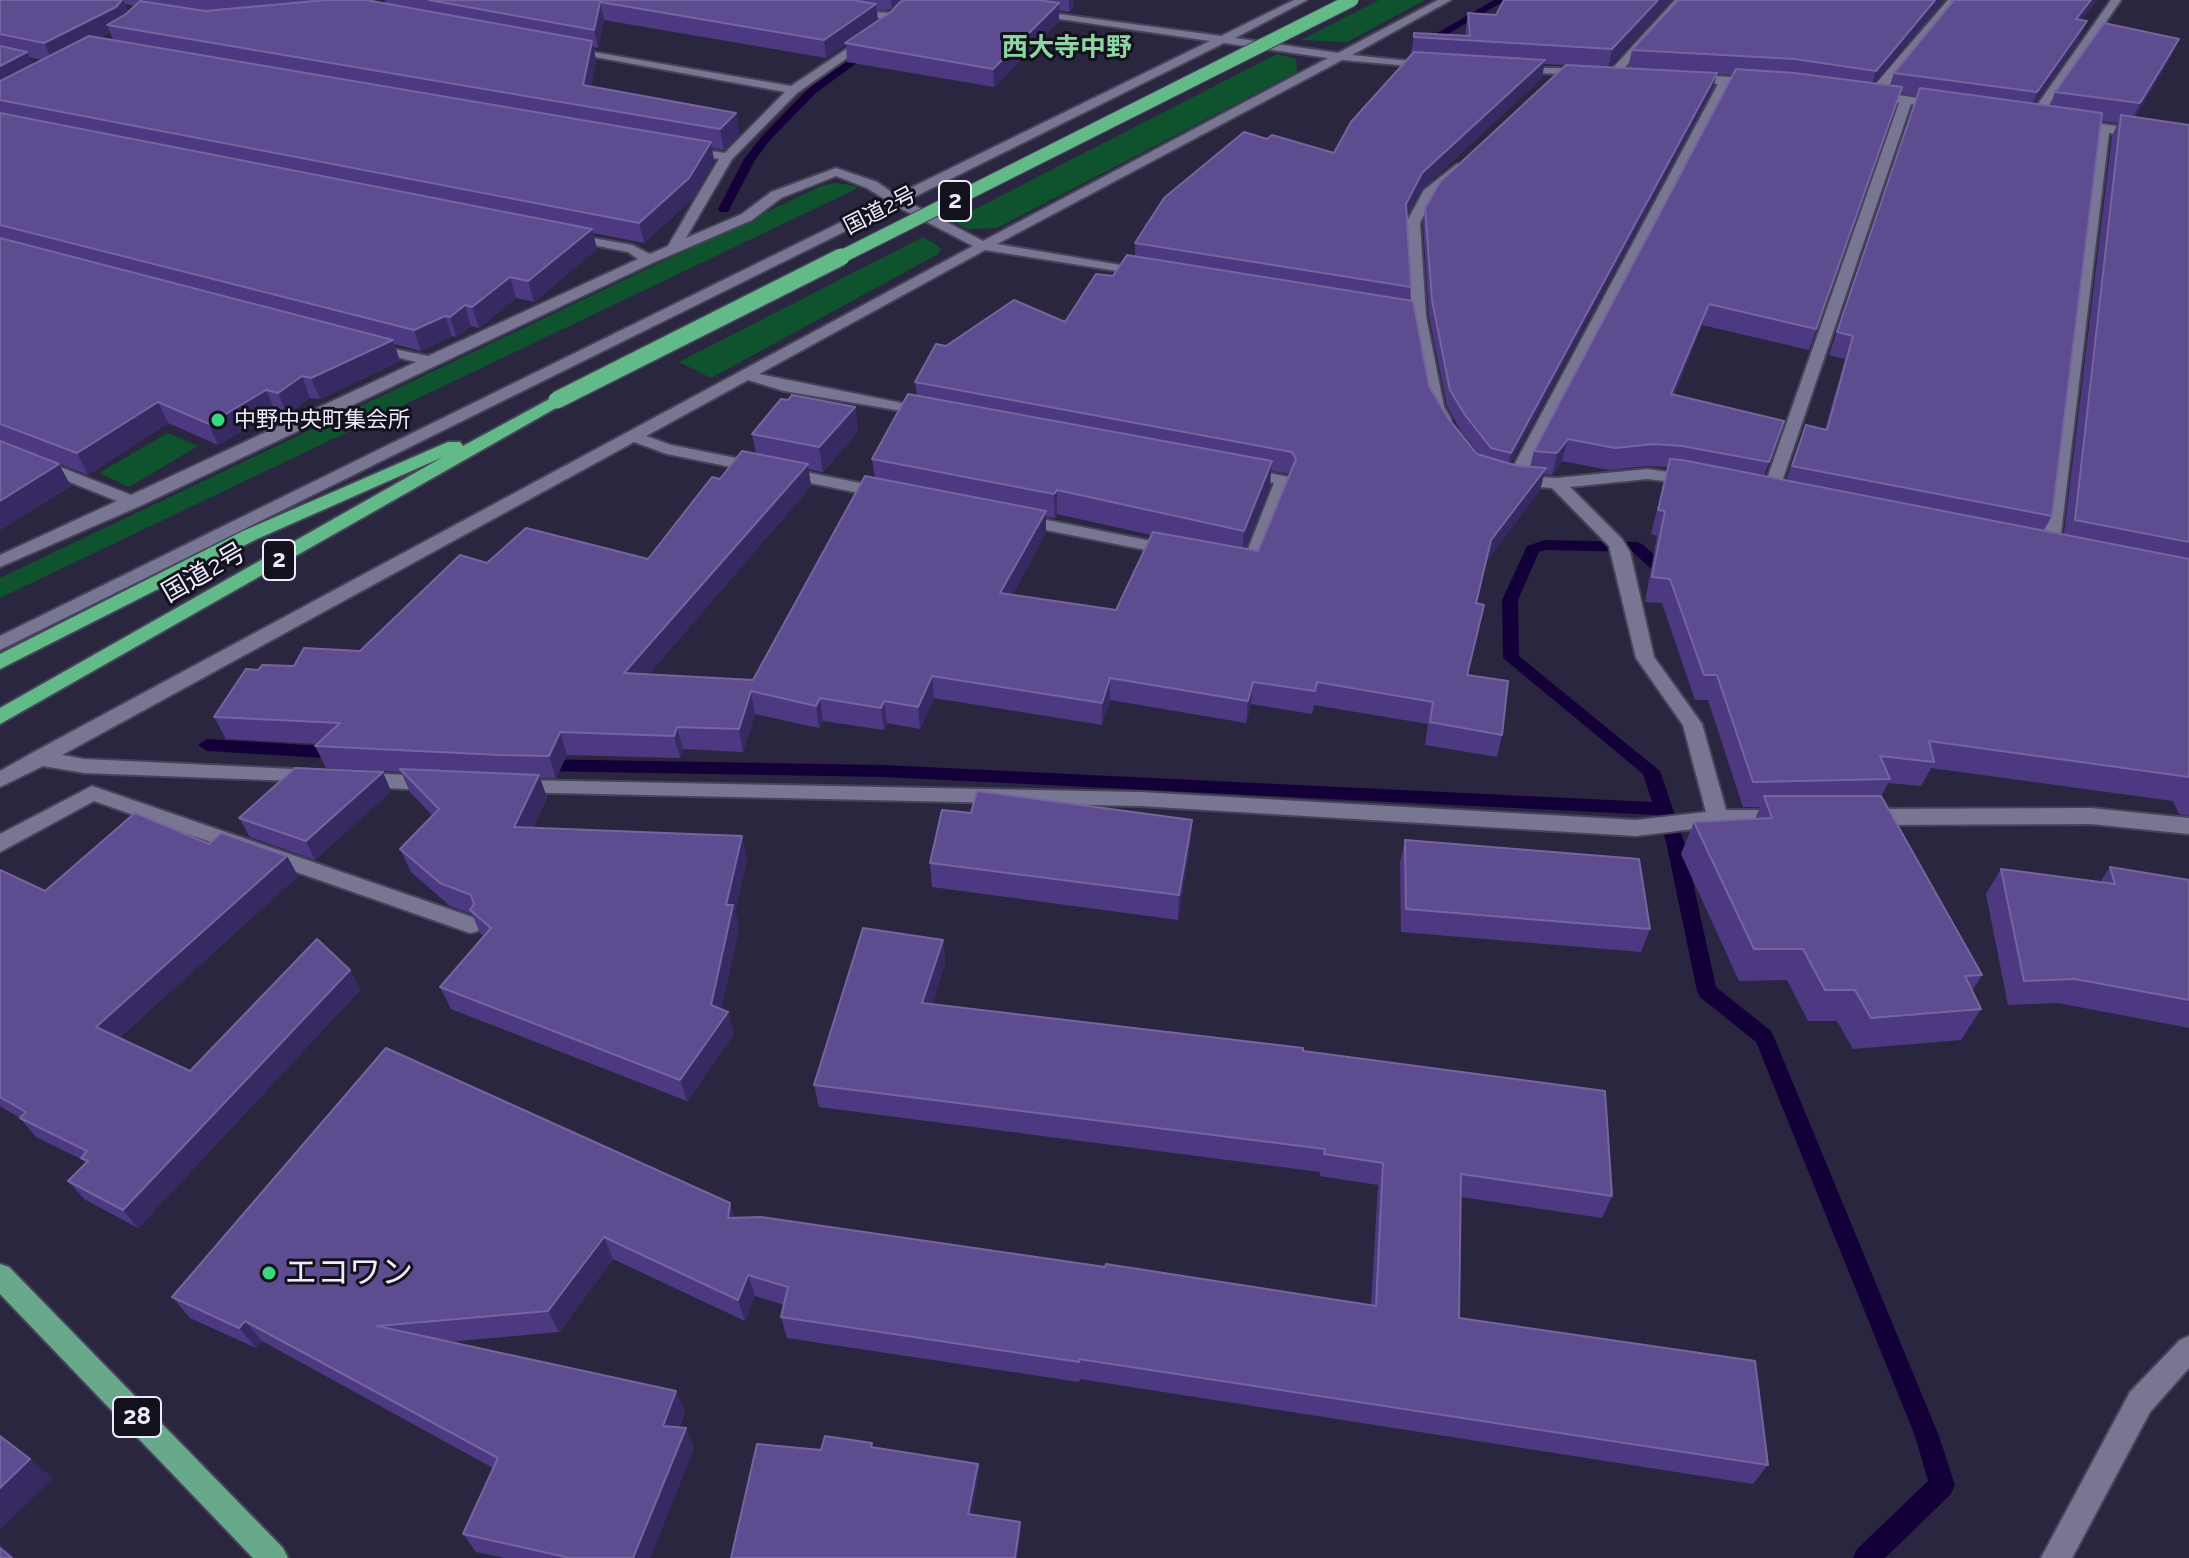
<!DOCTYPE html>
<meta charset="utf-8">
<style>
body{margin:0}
canvas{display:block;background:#2a263f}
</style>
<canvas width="2189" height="1558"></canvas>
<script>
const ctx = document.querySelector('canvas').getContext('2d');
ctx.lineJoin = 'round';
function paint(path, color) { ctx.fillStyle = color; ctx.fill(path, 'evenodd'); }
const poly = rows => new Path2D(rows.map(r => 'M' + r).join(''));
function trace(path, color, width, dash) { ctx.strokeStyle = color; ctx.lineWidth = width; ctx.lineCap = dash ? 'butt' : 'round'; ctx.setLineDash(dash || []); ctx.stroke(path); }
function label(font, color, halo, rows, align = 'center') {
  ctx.font = font + ' Raleway,"Noto Sans JP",sans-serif'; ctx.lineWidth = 6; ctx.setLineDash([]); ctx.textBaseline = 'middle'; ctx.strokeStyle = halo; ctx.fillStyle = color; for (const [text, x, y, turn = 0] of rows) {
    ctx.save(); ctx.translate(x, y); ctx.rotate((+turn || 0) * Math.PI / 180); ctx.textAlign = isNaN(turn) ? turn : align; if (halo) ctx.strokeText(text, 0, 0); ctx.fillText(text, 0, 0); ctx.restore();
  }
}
const green = poly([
 [1379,0,1425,0,1347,42,1301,40],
 [1277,54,1296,59,1297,72,997,228,967,229,952,221],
 [834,183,857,186,856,189,0,598,0,578,821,186],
 [923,237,938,246,941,249,938,254,711,378,679,362],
 [168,433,198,446,129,487,99,473]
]);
const stream = poly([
 [1494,0,1506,0,1446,35,1437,33,1494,0],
 [864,49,873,51,816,93,771,139,755,160,728,212,720,212,718,209,744,159,763,135,808,89,864,49],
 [1545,540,1637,542,1642,544,1661,561,1681,565,1683,569,1675,574,1650,568,1633,552,1546,550,1539,552,1518,600,1519,656,1660,771,1684,842,1716,987,1771,1031,1774,1037,1939,1436,1955,1485,1951,1494,1885,1558,1853,1558,1857,1549,1928,1481,1915,1436,1756,1042,1700,997,1697,991,1666,842,1657,815,883,777,536,771,527,765,536,759,883,765,1652,802,1643,774,1503,658,1502,600,1527,546,1545,540],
 [207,739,339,747,348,753,339,759,207,751,198,745,207,739]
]);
const minor = poly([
 [918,0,931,0,895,19,851,17,846,14,851,11,893,13,918,0],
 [1294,0,1307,0,1235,38,1338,53,1438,0,1451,0,1352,55,1429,63,1435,66,1433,68,1342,60,997,244,1144,269,1149,270,1149,276,985,250,759,374,926,408,932,410,932,416,784,391,748,380,646,436,671,445,890,489,892,493,890,497,884,498,667,454,634,442,62,755,84,759,314,770,321,772,324,777,321,782,84,773,43,766,0,787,0,771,32,753,973,246,896,206,0,650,0,636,886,200,867,188,836,176,781,198,752,220,650,264,140,506,0,567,0,555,117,501,0,454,0,443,131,495,416,362,369,350,369,344,428,356,638,259,628,252,564,239,564,233,632,245,650,254,668,246,719,159,684,153,684,147,725,153,785,92,568,52,564,51,564,47,791,86,863,38,873,40,797,93,732,159,686,238,742,214,771,192,836,168,877,182,896,195,1210,41,1033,15,1028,12,1029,10,1221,36,1294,0],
 [1224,43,1328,58,983,241,906,201,1224,43],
 [1675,0,1686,0,1618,75,1610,75,1610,71,1675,0],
 [1948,0,1959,0,1883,93,1940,101,1946,105,1940,109,1911,104,1778,493,1770,498,1764,497,1762,493,1899,103,1866,95,1948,0],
 [2111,0,2121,0,2038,121,2030,121,2028,118,2111,0],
 [1517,67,1585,69,1591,72,1585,75,1513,72,1511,70,1517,67],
 [1689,74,1757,79,1763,83,1757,87,1730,85,1525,476,1557,478,1647,469,1697,476,1699,479,1697,482,1691,484,1647,479,1570,487,1622,539,1630,552,1654,657,1702,724,1726,810,1780,810,1787,813,1790,818,1787,823,1718,826,1636,836,1140,806,510,792,507,787,510,782,517,780,1140,792,1636,820,1706,812,1683,725,1636,658,1609,546,1552,488,1514,485,1506,480,1718,84,1685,80,1685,76,1689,74],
 [2074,120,2189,136,2189,144,2109,133,2059,550,2050,555,2041,550,2096,131,2070,127,2068,124,2074,120],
 [1457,164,1463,168,1434,195,1420,223,1426,316,1444,407,1451,419,1443,424,1437,422,1428,407,1412,316,1406,223,1424,190,1457,164],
 [1244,468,1289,477,1291,480,1259,566,1250,571,1235,568,1232,564,1235,560,1244,559,1274,483,1238,476,1236,473,1244,468],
 [1022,515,1171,545,1180,550,1171,555,1016,524,1014,520,1022,515],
 [362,773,430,776,437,778,440,783,437,788,430,790,362,787,355,785,352,780,355,775,362,773],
 [92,786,478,919,481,925,478,931,470,933,94,801,0,852,0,834,92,786],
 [2091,808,2189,818,2189,834,2091,824,1868,825,1861,822,1858,817,1861,812,1868,809,2091,808],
 [2189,1336,2189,1368,2150,1412,2072,1558,2041,1558,2130,1392,2180,1340,2189,1336]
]);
const primary = poly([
 [0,1264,9,1267,283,1548,288,1558,253,1558,0,1294,0,1264]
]);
const trunk = poly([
 [557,395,566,400,563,404,0,724,0,708,443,457,257,539,0,669,0,654,243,531,448,442,460,442,463,446,557,395]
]);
const trunkBridgeFar1 = poly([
 [837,259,1352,0]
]);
const trunkBridge = poly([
 [557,400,841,257]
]);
const wall = poly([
 [0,0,378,0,372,1,386,4,385,0,1074,0,1074,6,1069,12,1059,10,1059,21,994,87,847,62,846,44,826,58,604,20,598,48,593,47,596,60,591,86,740,134,724,150,712,148,714,161,693,198,644,243,593,233,597,249,534,302,516,298,479,328,471,326,456,337,452,336,421,351,394,344,400,361,320,399,310,398,287,415,275,411,218,445,168,423,88,475,34,454,71,486,0,530],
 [125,4,135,6,128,12],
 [894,9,891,12,878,21,877,11],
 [110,32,113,40,99,38],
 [29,57,42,60,33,64],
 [1671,0,1609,67,1628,68,1632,50,1678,0,1944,0,1875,83,1890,85,1894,73,1954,0,2097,0,2081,20,2079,40,2034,103,2050,106,2055,92,2169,60,2135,117,2189,125,2189,816,2179,814,2173,801,1931,768,1921,786,1888,783,1881,796,1982,975,1972,991,1981,1009,1961,1040,1853,1049,1837,1021,1808,1021,1787,980,1739,981,1681,854,1694,822,1755,819,1760,807,1743,807,1708,700,1695,700,1662,603,1645,602,1657,536,1651,534,1668,467,1647,466,1609,470,1562,461,1552,475,1544,474,1540,490,1486,562,1477,604,1468,675,1502,735,1497,757,1425,745,1428,724,1314,705,1312,714,1251,704,1246,723,1110,700,1102,725,934,698,920,729,887,723,884,730,823,721,819,728,755,714,743,752,683,749,680,758,567,755,556,778,540,778,547,798,533,828,747,859,735,912,739,928,721,1009,728,1012,734,1034,687,1101,451,1009,440,987,484,936,480,933,472,914,450,906,411,872,400,849,433,816,410,792,401,772,326,768,315,746,317,744,226,739,214,717,258,670,294,666,360,651,487,563,648,559,720,479,756,454,752,434,855,407,858,431,823,472,808,469,811,486,648,675,753,680,875,478,872,459,917,396,915,382,946,346,1065,322,1135,257,1135,243,1267,139,1334,153,1411,55,1414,33,1465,35,1468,13,1496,15],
 [1544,64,1565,65,1425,208,1423,224,1429,316,1447,406,1461,431,1480,455,1477,454,1448,418,1429,386,1409,300,1411,287,1407,216,1419,192,1542,78],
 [1717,74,1733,75,1534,451,1530,467,1510,464,1713,88],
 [1900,93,1917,96,1829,355,1845,359,1825,429,1806,425,1786,480,1764,476,1784,421,1674,395,1702,325,1809,350],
 [2101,121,2118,123,2112,136,2064,534,2044,530,2052,516],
 [1271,471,1290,474,1258,551,1245,549,1270,485],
 [1057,514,1151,535,1116,610,1012,595,1046,533,1046,517,1055,518],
 [391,791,315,860,250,837,239,818],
 [1192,820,1190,845,1178,920,932,887,930,863],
 [1405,840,1650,929,1641,952,1401,932,1400,863],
 [209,844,287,856,298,876,119,1038,190,1071,350,970,360,990,138,1228,84,1199,68,1181,86,1163,83,1160,36,1137,20,1118,0,1106,0,870,45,891],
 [2110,867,2189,880,2189,1028,2058,1003,2008,1005,1986,894,2001,869,2100,882],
 [943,940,945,963,932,1004,1303,1051,1612,1196,1602,1218,1461,1197,1459,1318,1768,1465,1753,1484,1080,1379,1079,1382,787,1338,781,1317,784,1305,755,1296,745,1321,613,1259,559,1332,448,1342,685,1411,679,1428,686,1428,694,1448,650,1558,504,1558,476,1552,463,1534,493,1468,262,1341,256,1348,190,1318,172,1297,730,1203,734,1218,1371,1305,1378,1185,1320,1176,1320,1172,819,1107,814,1085]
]);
const shadedWall = poly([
 [122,0,123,0,130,17,107,25,110,32,53,62,44,43],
 [891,0,912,0,892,10],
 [1069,0,1074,0,1074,6,1069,12],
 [1658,0,1671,0,1608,68,1612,49],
 [1935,0,1944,0,1870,90,1876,71],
 [2091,0,2097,0,2068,38,2076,19],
 [600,2,604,20,598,48,594,30],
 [1059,3,1059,21,994,87,993,69],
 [876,4,878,22,826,58,824,40],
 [2087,21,2079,40,2029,112,2037,92],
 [2179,39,2169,60,2130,125,2140,103],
 [592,41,596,60,588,105,583,85],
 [27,52,36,71,0,90,0,66],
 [1545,60,1542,78,1419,192,1403,223,1406,204,1422,173],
 [1717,73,1713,88,1507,470,1511,453],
 [736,113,740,134,724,150,720,129],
 [711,142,714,161,693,198,644,243,639,223],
 [592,229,597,249,534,302,528,281],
 [510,277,516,298,479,328,472,307],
 [1709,304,1702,325,1665,416,1671,394],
 [465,305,471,326,456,337,450,317],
 [445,316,452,336,421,351,414,330],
 [393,340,400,361,320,399,311,378],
 [302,376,310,398,287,415,278,393],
 [266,390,275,411,218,445,209,424],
 [158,402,168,423,88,475,77,453],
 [855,407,858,431,823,472,819,447],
 [1568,439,1562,461,1552,475,1557,453],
 [1272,461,1270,485,1242,556,1244,531],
 [59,464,71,486,0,530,0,501],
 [808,464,811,486,630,696,624,673],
 [1546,468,1540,490,1486,562,1491,540],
 [1057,490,1057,514,1055,518,1054,494],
 [1046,511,1046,533,1001,615,1000,593],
 [932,676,934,698,920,729,918,707],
 [1110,678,1110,700,1102,725,1102,703],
 [1253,682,1251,704,1246,723,1248,701],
 [751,691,755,714,743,752,739,729],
 [820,698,823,721,819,728,816,706],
 [884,701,887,723,884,730,881,708],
 [677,727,683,749,680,758,674,736],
 [560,732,567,755,556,778,549,756],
 [383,772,391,791,315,860,306,841],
 [539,775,547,798,523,850,514,827],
 [1192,820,1190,845,1178,920,1179,895],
 [742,836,747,859,735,912,739,928,717,1027,711,1005,726,905],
 [287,856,298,876,110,1046,96,1027],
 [943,940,945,963,925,1026,922,1003],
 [350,970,360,990,138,1228,123,1210],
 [728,1012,734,1034,687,1101,680,1080],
 [730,1203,736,1224,728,1218],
 [604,1237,613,1259,559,1332,548,1311],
 [748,1275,755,1296,745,1321,738,1300],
 [245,1321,262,1341,256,1348,239,1328],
 [676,1391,685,1411,672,1445,663,1426],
 [686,1428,694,1448,650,1558,633,1558],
 [30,1459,53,1478,0,1530,0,1488],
 [978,1464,979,1474,970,1524,968,1514],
 [1020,1522,1021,1532,1017,1558,1015,1558],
 [0,1545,15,1558,12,1558,0,1548]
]);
const building = poly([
 [0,0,122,0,116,7,44,43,0,34,0,0],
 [327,0,366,0,592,41,583,85,736,113,720,129,107,25,126,14,140,1,205,11,327,0],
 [429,0,852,0,876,4,824,40,600,2,594,30,429,0],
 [904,0,1037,0,1059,3,993,69,845,43,891,12,900,2,904,0],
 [1504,0,1658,0,1612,49,1414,37,1414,33,1470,36,1468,13,1496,15,1504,0],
 [1678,0,1935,0,1876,71,1795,59,1632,50,1678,0],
 [1954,0,2091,0,2076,19,2087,21,2037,92,1894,73,1954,0],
 [2104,23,2179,39,2140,103,2055,92,2104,23],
 [89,36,711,142,689,178,639,223,0,100,0,81,89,36],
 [0,46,27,52,0,66,0,46],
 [1414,52,1545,60,1422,173,1406,204,1411,287,1135,243,1164,198,1244,132,1267,139,1272,135,1334,153,1351,122,1414,52],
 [1566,65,1717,73,1511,453,1491,448,1465,415,1450,390,1432,300,1425,208,1440,182,1566,65],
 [1736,69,1795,73,1902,87,1816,329,1709,304,1671,394,1784,421,1769,462,1682,446,1654,444,1615,448,1568,439,1557,453,1534,451,1736,69],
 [1920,88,2102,113,2052,516,1792,466,1806,425,1827,430,1853,336,1837,332,1920,88],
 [0,113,592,229,528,281,510,277,472,307,465,305,450,317,445,316,414,330,0,225,0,113],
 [2121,115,2189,125,2189,542,2075,520,2121,115],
 [0,238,393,340,311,378,302,376,278,393,266,390,209,424,158,402,77,453,0,424,0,238],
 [1127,255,1413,301,1429,386,1448,418,1477,454,1518,466,1546,468,1491,540,1476,603,1484,605,1467,675,1508,681,1502,735,1430,722,1433,702,1317,682,1315,691,1253,682,1248,701,1110,678,1102,703,932,676,918,707,884,701,881,708,820,698,816,706,751,691,739,729,677,727,674,736,560,732,549,756,500,755,315,746,340,723,214,717,246,669,258,670,262,665,294,666,304,648,360,651,460,555,487,563,526,528,648,559,712,477,720,479,742,451,808,464,624,673,753,680,865,476,1046,511,1000,593,1116,610,1153,532,1258,551,1296,459,1292,452,915,382,936,344,946,346,1014,300,1065,322,1096,274,1113,276,1127,255],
 [908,394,1272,461,1244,531,1057,490,1054,494,872,459,908,394],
 [792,395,855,407,819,447,752,434,781,399,788,400,792,395],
 [0,441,59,464,0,501,0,441],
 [1670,459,1682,460,2189,559,2189,777,1929,741,1934,762,1880,756,1890,779,1753,782,1717,675,1704,675,1670,579,1652,577,1665,511,1658,510,1670,459],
 [295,768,383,772,306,841,239,818,295,768],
 [400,769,539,775,514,827,742,836,726,905,733,905,711,1005,728,1012,680,1080,440,987,491,928,470,910,474,904,471,895,440,883,400,849,439,809,400,769],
 [977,791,1192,820,1179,895,930,863,942,810,971,813,977,791],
 [1764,796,1881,796,1982,975,1965,976,1981,1009,1871,1018,1855,990,1825,990,1803,949,1754,949,1694,822,1772,818,1764,796],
 [135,813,209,844,221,833,287,856,96,1027,190,1071,317,939,350,970,123,1210,68,1181,88,1161,81,1158,87,1151,20,1118,26,1112,0,1097,0,870,45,891,135,813],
 [1405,840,1639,859,1650,929,1406,909,1405,840],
 [2110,867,2189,880,2189,1000,2075,979,2024,981,2001,869,2115,884,2110,867],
 [863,928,943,940,922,1003,1303,1048,1303,1051,1605,1091,1612,1196,1461,1174,1459,1318,1755,1361,1768,1465,1079,1359,1079,1362,781,1317,788,1287,748,1275,738,1300,604,1237,548,1311,377,1326,676,1391,663,1426,686,1428,633,1558,570,1558,463,1534,498,1458,245,1321,239,1328,172,1297,386,1048,730,1203,728,1218,761,1217,1105,1267,1106,1264,1376,1306,1383,1163,1324,1154,1325,1149,814,1085,863,928],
 [0,1436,30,1459,0,1488,0,1436],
 [825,1436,872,1443,871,1447,978,1464,968,1514,1020,1522,1015,1558,731,1558,757,1444,821,1450,825,1436],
 [0,1548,12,1558,0,1558,0,1548]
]);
const markers = [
 [218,420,8,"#3ad77f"],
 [269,1273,8,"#3ad77f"]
];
const farStreetnames = [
 ["国道2号",880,211,-27]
];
const farPoinames = [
 ["中野中央町集会所",234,420]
];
const shields = [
 [955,201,32],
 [279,560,32],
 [137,1417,48]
];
const shieldNames = [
 ["2",955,201],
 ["2",279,560],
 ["28",137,1417]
];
const farQuarternames = [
 ["西大寺中野",1067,48]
];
const streetNames = [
 ["国道2号",204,573,-30]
];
const nearPoinames = [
 ["エコワン",285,1273]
];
paint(green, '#0e532d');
paint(stream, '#140038');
trace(minor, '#474359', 4);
trace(primary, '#474359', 4);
trace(trunk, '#474359', 4);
paint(minor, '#797693');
paint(primary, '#68a98b');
paint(trunk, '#62ba88');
trace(trunkBridgeFar1, '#474359', 15, []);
trace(trunkBridge, '#474359', 20, []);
trace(trunkBridgeFar1, '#62ba88', 13);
trace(trunkBridge, '#62ba88', 17);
paint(wall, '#4c3982');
paint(shadedWall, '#372a62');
paint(building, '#5d4c8f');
trace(building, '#7465a0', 2);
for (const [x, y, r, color] of markers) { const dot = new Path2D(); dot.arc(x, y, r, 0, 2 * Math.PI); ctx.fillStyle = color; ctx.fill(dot); trace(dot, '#13111c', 3); }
label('22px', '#edebfc', '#13111c', farStreetnames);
label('22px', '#edebfc', '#13111c', farPoinames, 'left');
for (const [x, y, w] of shields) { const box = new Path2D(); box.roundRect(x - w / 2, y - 20, w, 40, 6); ctx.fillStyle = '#13111c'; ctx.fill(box); trace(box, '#edebfc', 2); }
label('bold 24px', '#edebfc', null, shieldNames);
label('bold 26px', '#8ed5a4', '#13111c', farQuarternames);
label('26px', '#edebfc', '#13111c', streetNames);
label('32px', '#edebfc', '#13111c', nearPoinames, 'left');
</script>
